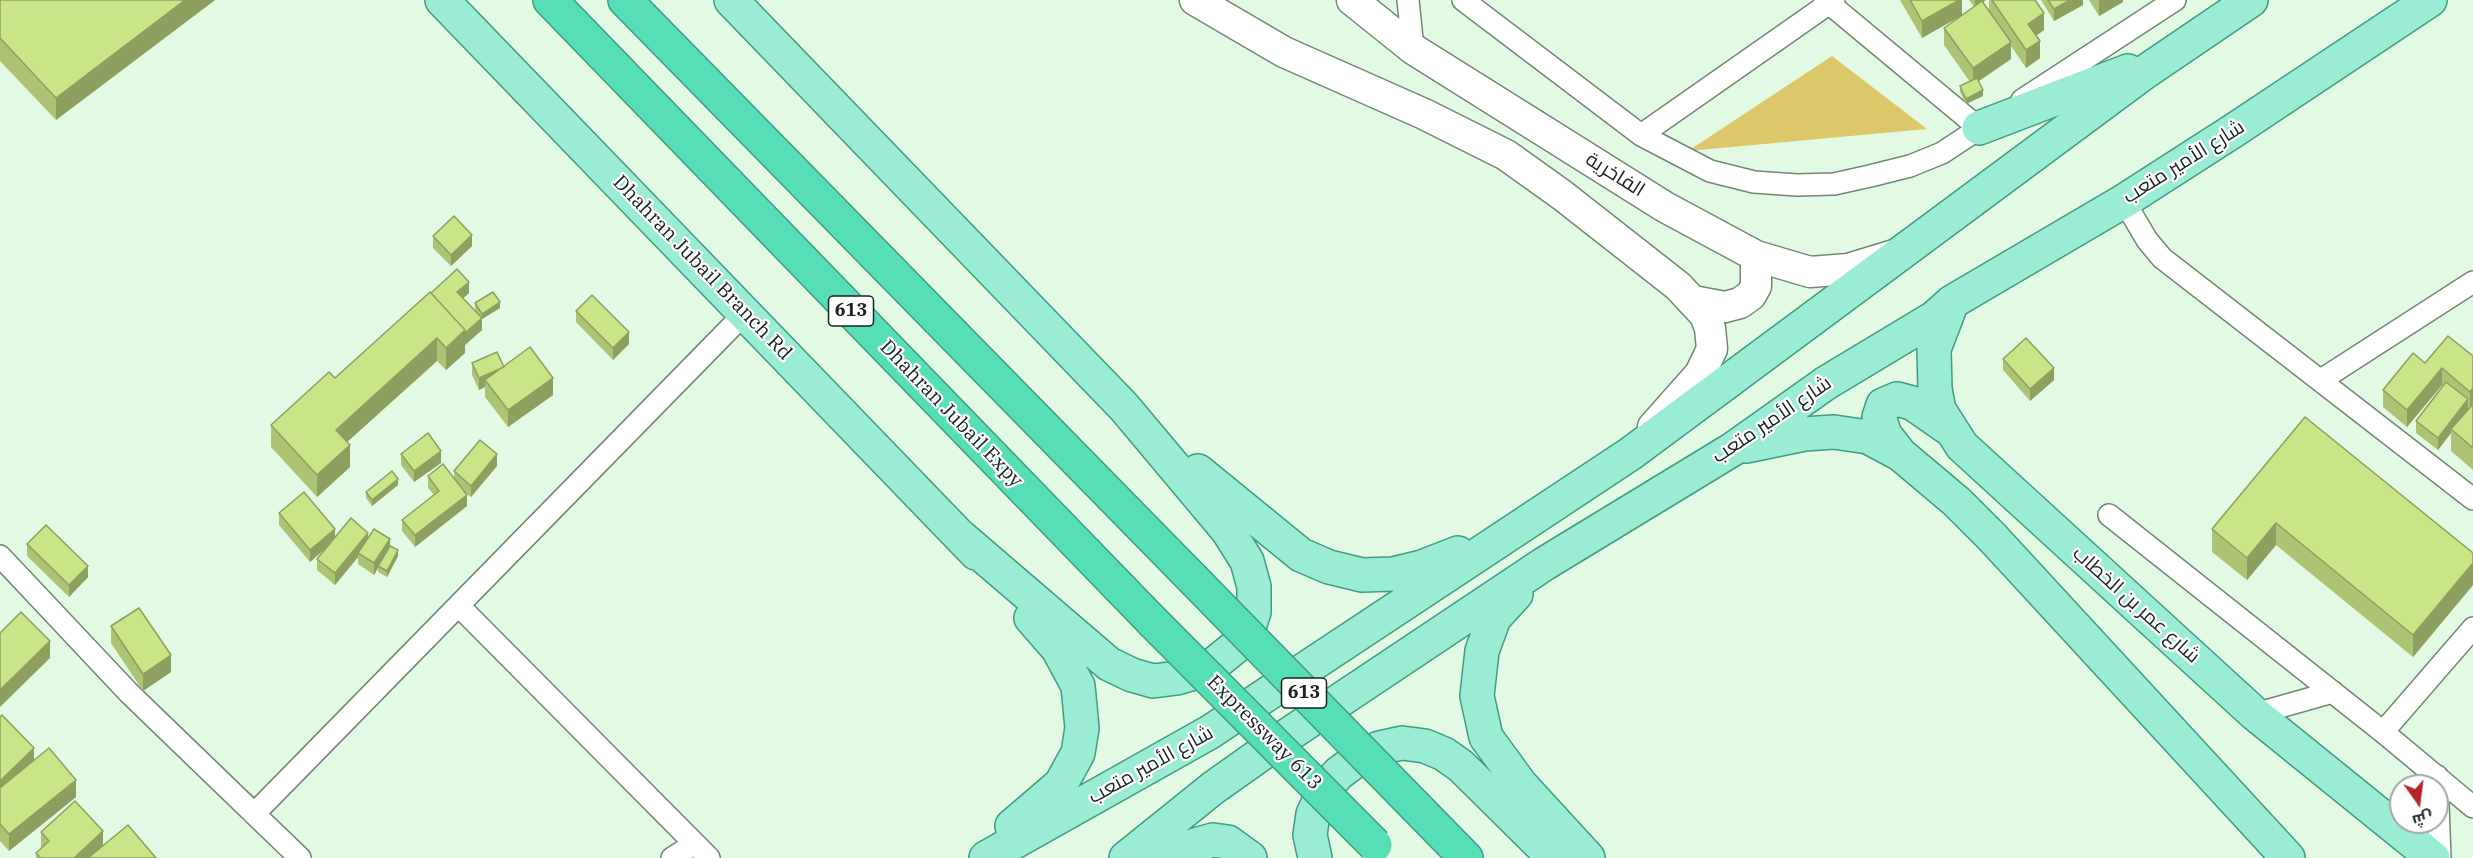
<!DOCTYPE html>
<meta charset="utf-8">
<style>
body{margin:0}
#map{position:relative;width:2473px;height:858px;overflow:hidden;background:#e2f9e3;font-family:"IBM Plex Serif",Cairo,serif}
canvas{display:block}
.north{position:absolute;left:2389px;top:774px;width:60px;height:60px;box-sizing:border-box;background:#fff;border:2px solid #a4a7a4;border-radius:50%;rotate:166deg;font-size:16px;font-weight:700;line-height:24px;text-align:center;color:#1b231b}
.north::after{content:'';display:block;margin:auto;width:21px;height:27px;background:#b5252b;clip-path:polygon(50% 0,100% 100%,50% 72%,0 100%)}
</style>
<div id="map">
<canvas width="2473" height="858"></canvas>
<div class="north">ش</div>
</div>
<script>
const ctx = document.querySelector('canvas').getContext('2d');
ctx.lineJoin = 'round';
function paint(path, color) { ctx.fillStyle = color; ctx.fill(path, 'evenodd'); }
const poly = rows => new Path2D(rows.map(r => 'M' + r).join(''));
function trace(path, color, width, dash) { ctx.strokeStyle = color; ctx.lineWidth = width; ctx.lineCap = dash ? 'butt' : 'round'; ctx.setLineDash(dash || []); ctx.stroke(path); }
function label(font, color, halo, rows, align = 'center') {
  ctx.font = font + ' "IBM Plex Serif",Cairo,serif'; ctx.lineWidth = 4.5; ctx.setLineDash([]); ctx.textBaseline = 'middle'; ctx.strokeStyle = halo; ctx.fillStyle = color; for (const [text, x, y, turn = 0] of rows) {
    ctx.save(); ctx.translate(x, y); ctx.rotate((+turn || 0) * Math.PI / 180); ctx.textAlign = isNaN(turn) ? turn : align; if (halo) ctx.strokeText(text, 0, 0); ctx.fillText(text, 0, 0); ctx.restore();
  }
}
const green = poly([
 [1832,56,1927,129,1688,151]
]);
const street = poly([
 [1408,0,1413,49],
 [1463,0,1641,135,1710,171,1754,182,1797,185,1834,184,1870,176,1910,166,1942,153,1989,122],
 [1825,0,1979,128],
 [2022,100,2175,0],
 [1641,135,1834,0],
 [2124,201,2147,240,2162,258,2473,499],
 [2321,380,2473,282],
 [2109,515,2383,732,2473,807],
 [0,556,129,693,300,858],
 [459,606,709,858],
 [2255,714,2333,692],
 [2383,732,2473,628],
 [2437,776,2440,858],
 [254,814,745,313],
 [672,858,694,844]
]);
const secondary = poly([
 [1195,0,1284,52,1424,114,1506,155,1562,195,1678,286,1705,315,1710,328,1712,349,1700,374,1653,427],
 [1352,0,1413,49,1665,207,1756,256,1810,272,1848,269,1894,255],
 [1693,301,1725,307,1740,303,1751,295,1756,286,1756,256]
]);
const primary = poly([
 [442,0,976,553],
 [731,0,1124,407,1228,531,1247,561,1254,587,1254,612,1245,639,1208,669,1177,678,1153,681,1132,675,1109,664,961,537],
 [1979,128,2128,71],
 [1952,302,1934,349,1935,389,1939,410,1962,446,2255,714,2433,858],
 [1746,446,1804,434,1834,432,1868,437,1900,454,1957,502,1992,537,2288,858],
 [1900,454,1885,435,1879,417,1883,405,1897,399,1912,403,1948,428],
 [1198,471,1301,555,1329,567,1362,575,1393,574,1422,567,1458,553],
 [1516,594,1494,618,1482,651,1477,696,1486,737,1521,785,1588,858],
 [1012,826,1061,784,1078,753,1082,728,1078,686,1058,649,1031,618],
 [986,858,1210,732,1630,454,2145,72,2251,0],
 [1126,858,1213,788,1285,737,1544,564,1733,449,1826,383,1934,318,1952,302,2124,201,2233,131,2430,0],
 [1167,858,1195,845,1213,840,1228,842,1250,858],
 [1315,858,1310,835,1313,814,1326,787,1339,773,1355,761,1379,748,1402,743,1425,746,1444,754,1461,766,1554,858]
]);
const highway = poly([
 [550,0,1152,621],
 [625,0,1192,578],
 [1417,808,1466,858]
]);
const highwayBridge = poly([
 [1192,578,1417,808],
 [1152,621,1375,845]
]);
const wall = poly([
 [0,0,215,0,56,120,0,61],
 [1900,0,1962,0,1962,15,1974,7,1969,0,1986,0,1983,2,1989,10,1989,0,2035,0,2044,30,2036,36,2040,58,2026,68,2011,46,2011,59,1979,81,1983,96,1966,104,1960,92,1960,86,1970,82,1944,45,1944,28,1961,16,1922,38],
 [2041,0,2083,0,2083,5,2054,21],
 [2089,0,2123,0,2123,2,2099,16],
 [433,236,472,246,451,266,433,248],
 [431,293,469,293,463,298,480,316,475,309,475,303,500,308,482,319,482,330,465,345,465,353,446,370,437,361,347,442,350,467,317,497,271,447,271,425,335,378],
 [576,311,629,344,613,360,576,322],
 [2473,356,2473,470,2451,451,2451,433,2438,450,2416,433,2416,421,2443,386,2442,385,2407,427,2383,407,2383,390,2425,363],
 [2003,359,2054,380,2030,401,2003,370],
 [472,363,503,366,553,395,508,427,485,397,485,387,479,390,472,375],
 [2305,417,2473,553,2473,585,2413,657,2276,545,2247,580,2212,552,2212,529],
 [401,454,441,463,414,482,401,465],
 [497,466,471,497,466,493,467,506,415,547,402,531,402,520,434,495,428,488,428,476,454,477,454,471],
 [398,485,372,506,366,498,366,492],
 [279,513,335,537,368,538,390,546,398,556,387,577,378,572,378,568,374,575,358,564,358,557,335,585,317,570,317,559,326,548,310,562,279,525],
 [27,544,88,577,69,597,27,556],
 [111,626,171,672,143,691,111,643],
 [0,717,34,760,76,797,9,851,0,841],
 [41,832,103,845,156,858,36,858,36,853,41,848]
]);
const shadedWall = poly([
 [185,0,215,0,56,120,56,98],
 [1959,0,1962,0,1962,15,1922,38,1922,21],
 [1975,0,1986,0,1975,8],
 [2070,0,2083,0,2083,5,2054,21,2054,9],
 [2099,0,2123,0,2123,2,2099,16],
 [2044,13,2044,30,2028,41,2028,24],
 [2040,41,2040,58,2026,68,2026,50],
 [2011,42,2011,59,1973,85,1973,68],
 [1983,90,1983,96,1966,104,1966,99],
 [472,235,472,246,451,266,451,255],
 [469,282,469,293,457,304,457,292],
 [500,302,500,308,482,319,482,314],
 [482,318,482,330,465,345,465,353,446,370,446,348,465,330],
 [629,332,629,344,613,360,613,348],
 [437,338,437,361,336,452,336,430],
 [504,367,485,380,485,387,479,390,479,378],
 [2054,368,2054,380,2030,401,2030,389],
 [2442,368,2442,385,2407,427,2407,410],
 [553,378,553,395,508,427,508,410],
 [2473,388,2473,405,2470,409,2470,392],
 [2468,399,2468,411,2451,429,2451,433,2438,450,2438,438],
 [350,445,350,467,317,497,317,475],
 [441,451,441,463,414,482,414,471],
 [497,454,497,466,471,497,471,486],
 [398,479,398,485,372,506,372,500],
 [467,495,467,506,415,547,415,535],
 [2276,523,2276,545,2247,580,2247,558],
 [335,529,335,540,310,562,310,550],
 [368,533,368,545,358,553,358,557,335,585,335,573],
 [390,539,390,551,378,566,378,568,374,575,374,563],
 [398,550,398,556,387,577,387,571],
 [2473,563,2473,585,2413,657,2413,635],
 [88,566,88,577,69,597,69,585],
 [50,641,50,658,0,707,0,690],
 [171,655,171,672,143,691,143,674],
 [34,748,34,765,0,798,0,781],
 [76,780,76,797,9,851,9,834],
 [103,831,103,848,93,858,74,858]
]);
const building = poly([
 [0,0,185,0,56,98,0,38,0,0],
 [1910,0,1959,0,1922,21,1910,0],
 [1992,0,2035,0,2044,13,2028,24,2040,41,2026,50,1992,0],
 [2048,0,2070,0,2054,9,2048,0],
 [1982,1,2011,42,1973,68,1944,28,1982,1],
 [1977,78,1983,90,1966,99,1960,86,1977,78],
 [454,216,472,235,451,255,433,236,454,216],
 [457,269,469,282,457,292,482,318,465,333,465,330,431,293,457,269],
 [430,292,465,330,446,348,437,338,336,430,350,445,317,475,271,425,329,372,335,378,430,292],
 [493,292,500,302,482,314,475,303,493,292],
 [592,295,629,332,613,348,576,311,592,295],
 [2448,336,2473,356,2473,388,2470,392,2442,368,2407,410,2383,390,2413,353,2425,363,2448,336],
 [2026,338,2054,368,2030,389,2003,359,2026,338],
 [530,347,553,378,508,410,485,380,530,347],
 [497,352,504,367,479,378,472,363,497,352],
 [2446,382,2468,399,2438,438,2416,421,2446,382],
 [2473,404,2473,448,2451,429,2473,404],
 [2305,417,2473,553,2473,563,2413,635,2276,523,2247,558,2212,529,2305,417],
 [428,433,441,451,414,471,401,454,428,433],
 [480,440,497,454,471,486,454,471,480,440],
 [443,464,467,495,415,535,402,520,439,491,428,476,443,464],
 [392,471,398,479,372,500,366,492,392,471],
 [304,492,335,529,310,550,279,513,304,492],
 [351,518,368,533,335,573,317,559,351,518],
 [46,525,88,566,69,585,27,544,46,525],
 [374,529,390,539,374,563,358,553,374,529],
 [390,546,398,550,387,571,378,566,390,546],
 [139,608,171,655,143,674,111,626,139,608],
 [21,612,50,641,0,690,0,633,21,612],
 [2,715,34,748,0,781,0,717,2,715],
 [49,748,76,780,9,834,0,824,0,788,49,748],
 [75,801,103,831,74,858,41,858,36,853,49,841,41,832,75,801],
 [128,825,156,858,88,858,128,825]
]);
const shields = [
 [851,311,45],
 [1304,693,45]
];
const shieldNames = [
 ["613",851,311],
 ["613",1304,693]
];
const streetNames = [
 ["شارع الأمير متعب",2184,162,-32],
 ["الفاخرية",1615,175,32],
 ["Dhahran Jubail Branch Rd",702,268,46],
 ["Dhahran Jubail Expy",951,414,46],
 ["شارع الأمير متعب",1772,420,-34],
 ["شارع عمر بن الخطاب",2136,605,42],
 ["Expressway 613",1264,733,45],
 ["شارع الأمير متعب",1151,765,-29]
];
paint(green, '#dcc86a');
trace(street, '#738874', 24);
trace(secondary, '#738874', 33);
trace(primary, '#419d80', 36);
trace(highway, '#419d80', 36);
trace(street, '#fff', 21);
trace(secondary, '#fff', 30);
trace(primary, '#9aecd4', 33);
trace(highway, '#56dfb7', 33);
trace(highwayBridge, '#419d80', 36, []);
trace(highwayBridge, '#56dfb7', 33);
paint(wall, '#aec475');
paint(shadedWall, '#8da05f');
paint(building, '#cae488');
trace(building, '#8da05f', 1.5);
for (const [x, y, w] of shields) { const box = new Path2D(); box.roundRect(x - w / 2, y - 15, w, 30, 4.5); ctx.fillStyle = '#fff'; ctx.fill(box); trace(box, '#1b231b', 1.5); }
label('bold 18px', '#1b231b', null, shieldNames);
label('20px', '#1b231b', '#fff', streetNames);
</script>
